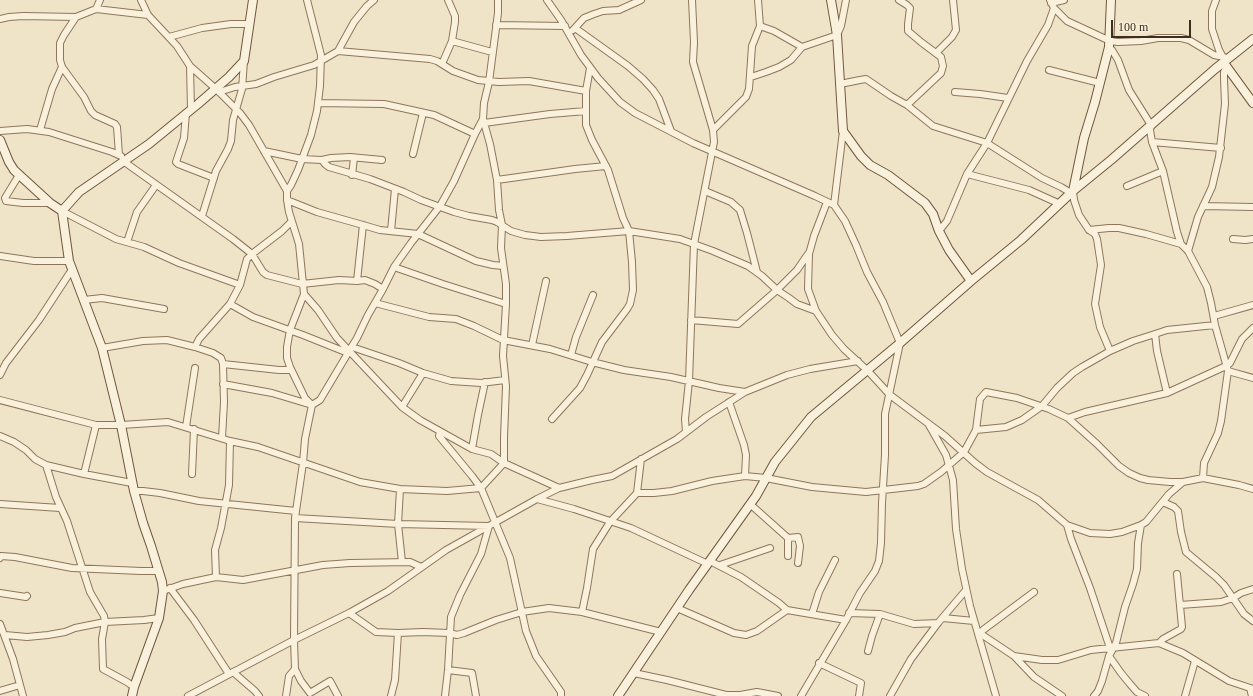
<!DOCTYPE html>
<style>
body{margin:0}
#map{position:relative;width:1253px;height:696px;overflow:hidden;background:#f0e4c8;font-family:Georgia,serif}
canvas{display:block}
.scale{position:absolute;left:1111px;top:20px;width:80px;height:18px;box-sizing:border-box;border:2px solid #3d2e20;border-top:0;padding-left:5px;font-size:12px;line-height:14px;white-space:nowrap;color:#3d2e20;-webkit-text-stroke:3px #f7eed8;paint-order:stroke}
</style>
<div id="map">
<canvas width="1253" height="696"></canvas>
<div class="scale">100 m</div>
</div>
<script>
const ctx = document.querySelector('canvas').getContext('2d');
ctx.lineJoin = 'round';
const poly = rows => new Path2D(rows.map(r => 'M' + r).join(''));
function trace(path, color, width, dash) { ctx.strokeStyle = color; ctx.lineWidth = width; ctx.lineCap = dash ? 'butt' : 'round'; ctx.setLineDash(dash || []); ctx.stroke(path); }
const street = poly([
 [141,0,148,15,177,46,190,66,216,89,240,113,249,125,287,191,287,200,289,212,299,244,304,294,290,330,287,347,287,358,290,367,305,398,312,405],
 [547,0,561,20,581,55,598,78,620,102,635,113,693,143,815,196,834,205,845,221,856,245,867,272,883,302,900,343,885,414,885,455,882,503,881,543,879,561,875,571,860,593,846,620,801,696],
 [899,0,907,5,910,8,908,24,908,31,921,42,941,57,943,66,941,73,907,105],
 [1050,0,1054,8,1067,21,1110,41,1118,42,1141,41,1158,38,1181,38,1189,40,1214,55,1224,57],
 [1216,0,1212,11,1212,29,1219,50,1224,59],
 [1051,3,1064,0],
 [96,9,100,0],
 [0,19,9,17,23,16,76,17],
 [496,25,565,26],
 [760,26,774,31,802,47],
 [575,28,628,66,643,79,653,90,659,99,671,131],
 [573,30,584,18,594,14,603,11,619,10,641,0],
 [169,37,202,28,231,24,250,24],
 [452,41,492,52],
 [1109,47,1112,50,1118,60,1129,90,1151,125,1150,130,1152,142,1163,171,1177,232,1181,244,1188,251,1207,287,1211,303,1215,325,1228,371,1221,421,1218,433,1204,463,1203,478],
 [338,51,354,22,367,6,374,0],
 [936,53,952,37,956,30,953,0],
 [442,64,452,41,455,22,455,16,448,0],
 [190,66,191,110],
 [1049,70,1100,83],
 [751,77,766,72,779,67,791,60,802,47,837,35,841,26,846,0],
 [840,84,860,80,866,79,869,81,891,96,907,105,933,126,987,143,1042,178,1061,187,1071,193],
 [219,92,235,87,256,84,274,77,314,65,338,51,430,59,437,61,453,71,478,80,499,82,529,81,586,91],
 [955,92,980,94,1008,98],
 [318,103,384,104,434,115,475,134],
 [186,113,184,138,176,162,178,164,214,178],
 [484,123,550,114,586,111],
 [40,130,52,89,62,67],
 [713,130,746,97,749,89,752,46,760,26,758,0],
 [0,131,27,129,49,132,112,152,121,156],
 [1152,142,1221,148],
 [264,151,302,159,322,160,325,164,329,167,370,179,404,192,421,200,454,212,469,216,492,220,497,222,511,231,525,235,541,237,567,236,629,231,680,239,713,251,748,266,762,276,777,290,789,298,797,304,816,311],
 [413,154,423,113],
 [119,155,117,127,115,124,95,115,91,111,84,97,62,67,60,60,60,43,64,35,76,17,96,9,148,15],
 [322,160,331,158,350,157,382,160],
 [123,161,233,239,252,254,263,272,267,275,302,284,339,280,357,281,365,280,375,284,383,289],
 [967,174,1029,190,1060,204],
 [19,175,5,198,6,201,23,203,50,203],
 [352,175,354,158],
 [497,180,575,169,606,166],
 [1127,186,1163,171],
 [287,191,291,185,298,170,311,135,317,111,320,86,321,55,307,0],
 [705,191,731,202,740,210,747,233,757,272],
 [1073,191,1074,200,1079,215,1089,230,1095,234,1097,239,1101,265,1095,304,1100,327,1110,351],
 [287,200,317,212,363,225,380,230,418,234,476,261,493,265,503,266],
 [827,202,814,236,809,254,808,289,816,311,832,335,844,349,868,371,890,395,945,436,975,463,987,472,1038,500,1067,525,1090,533,1110,534,1122,532,1141,525,1146,522,1169,494,1183,482,1203,478,1239,485,1253,489],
 [834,205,843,131],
 [1203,206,1253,207],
 [62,211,116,239,144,247,179,263,240,285],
 [202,216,216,171,228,149,231,141,233,120,242,89,244,61],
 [1089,230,1109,228,1119,228,1146,234,1181,244],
 [391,231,395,189],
 [939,231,947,221,967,174,987,143,1027,61,1048,25,1054,8],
 [1233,239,1245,240,1253,239],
 [127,242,137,212,156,185],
 [1188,251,1198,217,1212,187,1219,157,1225,104,1224,79,1224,72,1226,67],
 [0,256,34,261,69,261],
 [394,267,443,284,506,304],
 [357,281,363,225],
 [304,294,318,310,337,338,402,407,420,420,472,449,491,454,504,463,559,488],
 [84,300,102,298,164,309],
 [375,303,429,317,456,319,474,326,503,340,550,349,592,362,624,370,671,377,719,388,745,392],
 [230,304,253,317,303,335,348,353],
 [1214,316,1253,305],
 [691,320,738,324,777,290,797,270,808,254],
 [1155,334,1157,351,1167,393],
 [532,345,546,281],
 [195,347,199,339,230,304,240,285,247,259,252,254,282,231,291,222],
 [352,347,399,363,423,373,451,381,481,383,505,380],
 [102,348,143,341,167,340,195,347,213,353,221,358,223,364,224,402,222,438],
 [571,355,576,337,593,295],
 [223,364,279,370,291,370],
 [1228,371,1253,378],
 [0,375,6,363,39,320,71,271],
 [223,384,272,393,312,405,320,400,348,353,349,351,357,338,368,315,383,289,394,267,411,243,440,206,454,181,475,134,483,119],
 [0,400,96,425,121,425,168,422,230,441,258,447,360,482,400,489,447,491,481,488,504,463,504,437,506,386,503,356,506,304,506,284,501,248,502,225,499,210,497,180,490,144,483,119,484,103,489,82,498,13,498,0],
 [729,402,744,445,746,455,745,476],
 [402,407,423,373],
 [1068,418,1085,412,1167,393,1226,366,1230,363,1242,339,1253,328],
 [552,419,580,388,587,375,602,342,627,309,630,304,633,290,632,262,629,231,623,218,608,170,592,140,586,125,586,91,590,68],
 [929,425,946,455,953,480,956,529,962,569,970,606,996,696],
 [186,427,195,368],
 [976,430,980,399,986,392,1017,398,1049,409,1068,418,1097,444,1119,466,1129,473,1140,478,1148,480,1170,482,1183,482],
 [440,432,439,436,472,476,481,488,510,558,526,631,536,656,561,692,561,696],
 [686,432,685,419,689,381,694,244,714,142,713,130,693,62,694,42,692,0],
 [0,436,14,442,26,450,35,459,46,465,84,474,132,483],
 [472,449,478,415,485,382],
 [46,465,56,497,67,521,90,592,104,616,105,622,102,639,103,669,127,682,134,687],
 [84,474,96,425],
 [192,474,194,429],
 [400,489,398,524,402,562],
 [134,491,143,491,160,493,199,501,296,511],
 [637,493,654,493,672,491,712,481,745,476,766,478,812,487,866,492,918,486,924,484,941,472,964,452,976,430,1006,427,1022,420,1042,406,1057,388,1073,373,1082,367,1110,351,1133,341,1155,334,1167,330,1215,325],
 [537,499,574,509,631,528,708,564],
 [1163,502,1174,507,1178,511,1181,532,1186,552,1216,577,1224,585,1244,614,1253,621],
 [0,504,60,508],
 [750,504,788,538,788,556],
 [295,518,398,524,489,526,481,554,460,595,451,617,448,670,445,696],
 [1067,525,1071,539,1090,588,1110,648],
 [788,538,798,537,800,546,798,563],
 [0,558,1,556,15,557,72,568,141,571,158,571],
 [710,561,741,577,779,603,787,610,846,620],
 [720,565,770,548],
 [216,577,215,550,221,528,229,485,230,441],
 [170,588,194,620,229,674],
 [163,591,183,584,216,577,243,580,323,565,350,563,410,562,421,567],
 [0,593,26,597,27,596],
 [1180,605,1221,602,1233,598,1241,593,1253,589],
 [677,608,734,633,746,635,757,631,787,610],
 [582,612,587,588,593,549,610,522,637,493,641,459],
 [349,613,376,632,398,633,423,632,449,633,457,635,464,633,496,620,522,612,549,608,582,612,661,632],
 [849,613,880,614,914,624,938,623],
 [812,614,819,592,835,560],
 [943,618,974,621],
 [0,624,13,659,23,696],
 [978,632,1014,656,1034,677,1062,696],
 [980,634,983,630,1034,592],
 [5,635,27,637,48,635,65,632,75,628,105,622,144,620,159,618],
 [1159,643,1163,639,1181,629,1182,627,1177,574],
 [868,651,872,636,880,614],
 [1014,656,1042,660,1058,660,1091,650,1159,643,1183,653,1229,681,1253,689],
 [1109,656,1121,673,1130,684,1137,692,1145,696],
 [819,663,861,683,859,696],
 [295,669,301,681,310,693,330,681,338,696],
 [448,670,472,673,476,696],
 [233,672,255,691,259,696],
 [634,673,667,680,726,695,740,695,757,692,778,696],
 [1250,688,1252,696],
 [0,691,20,685],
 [188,696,294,640,349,613,388,591,446,550,537,499,559,488,592,480,612,476,677,439,706,417,745,392,787,375,810,369,858,361],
 [286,696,289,676,295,669,294,640,295,518,303,463,305,439,312,405],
 [391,696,395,680,398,633],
 [890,696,911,659,938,623,966,590],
 [1094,696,1098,691,1102,681,1109,656,1116,643,1125,607,1133,584,1137,569,1138,543,1141,525],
 [1185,696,1195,661]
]);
const secondary = poly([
 [831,0,837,35,843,131,861,156,870,165,888,175,925,203,933,214,939,231,949,250,971,281],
 [1224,63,1253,103],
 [0,140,9,162,14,170,50,203,62,211],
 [1073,191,1084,138,1095,102,1109,47,1111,0],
 [132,696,134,687,159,618,163,591,162,582,151,546,143,523,134,491,121,425,102,348,69,261,62,211,79,192,149,144,198,104,229,77,244,61,253,0],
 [618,696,689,590,756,496,775,462,811,417,900,343,971,281,1021,240,1073,191,1111,160,1215,69,1253,39]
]);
trace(street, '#8d765c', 8);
trace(secondary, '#6f573f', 10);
trace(street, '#faf1dc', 6);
trace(secondary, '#faf1dc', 8);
</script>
